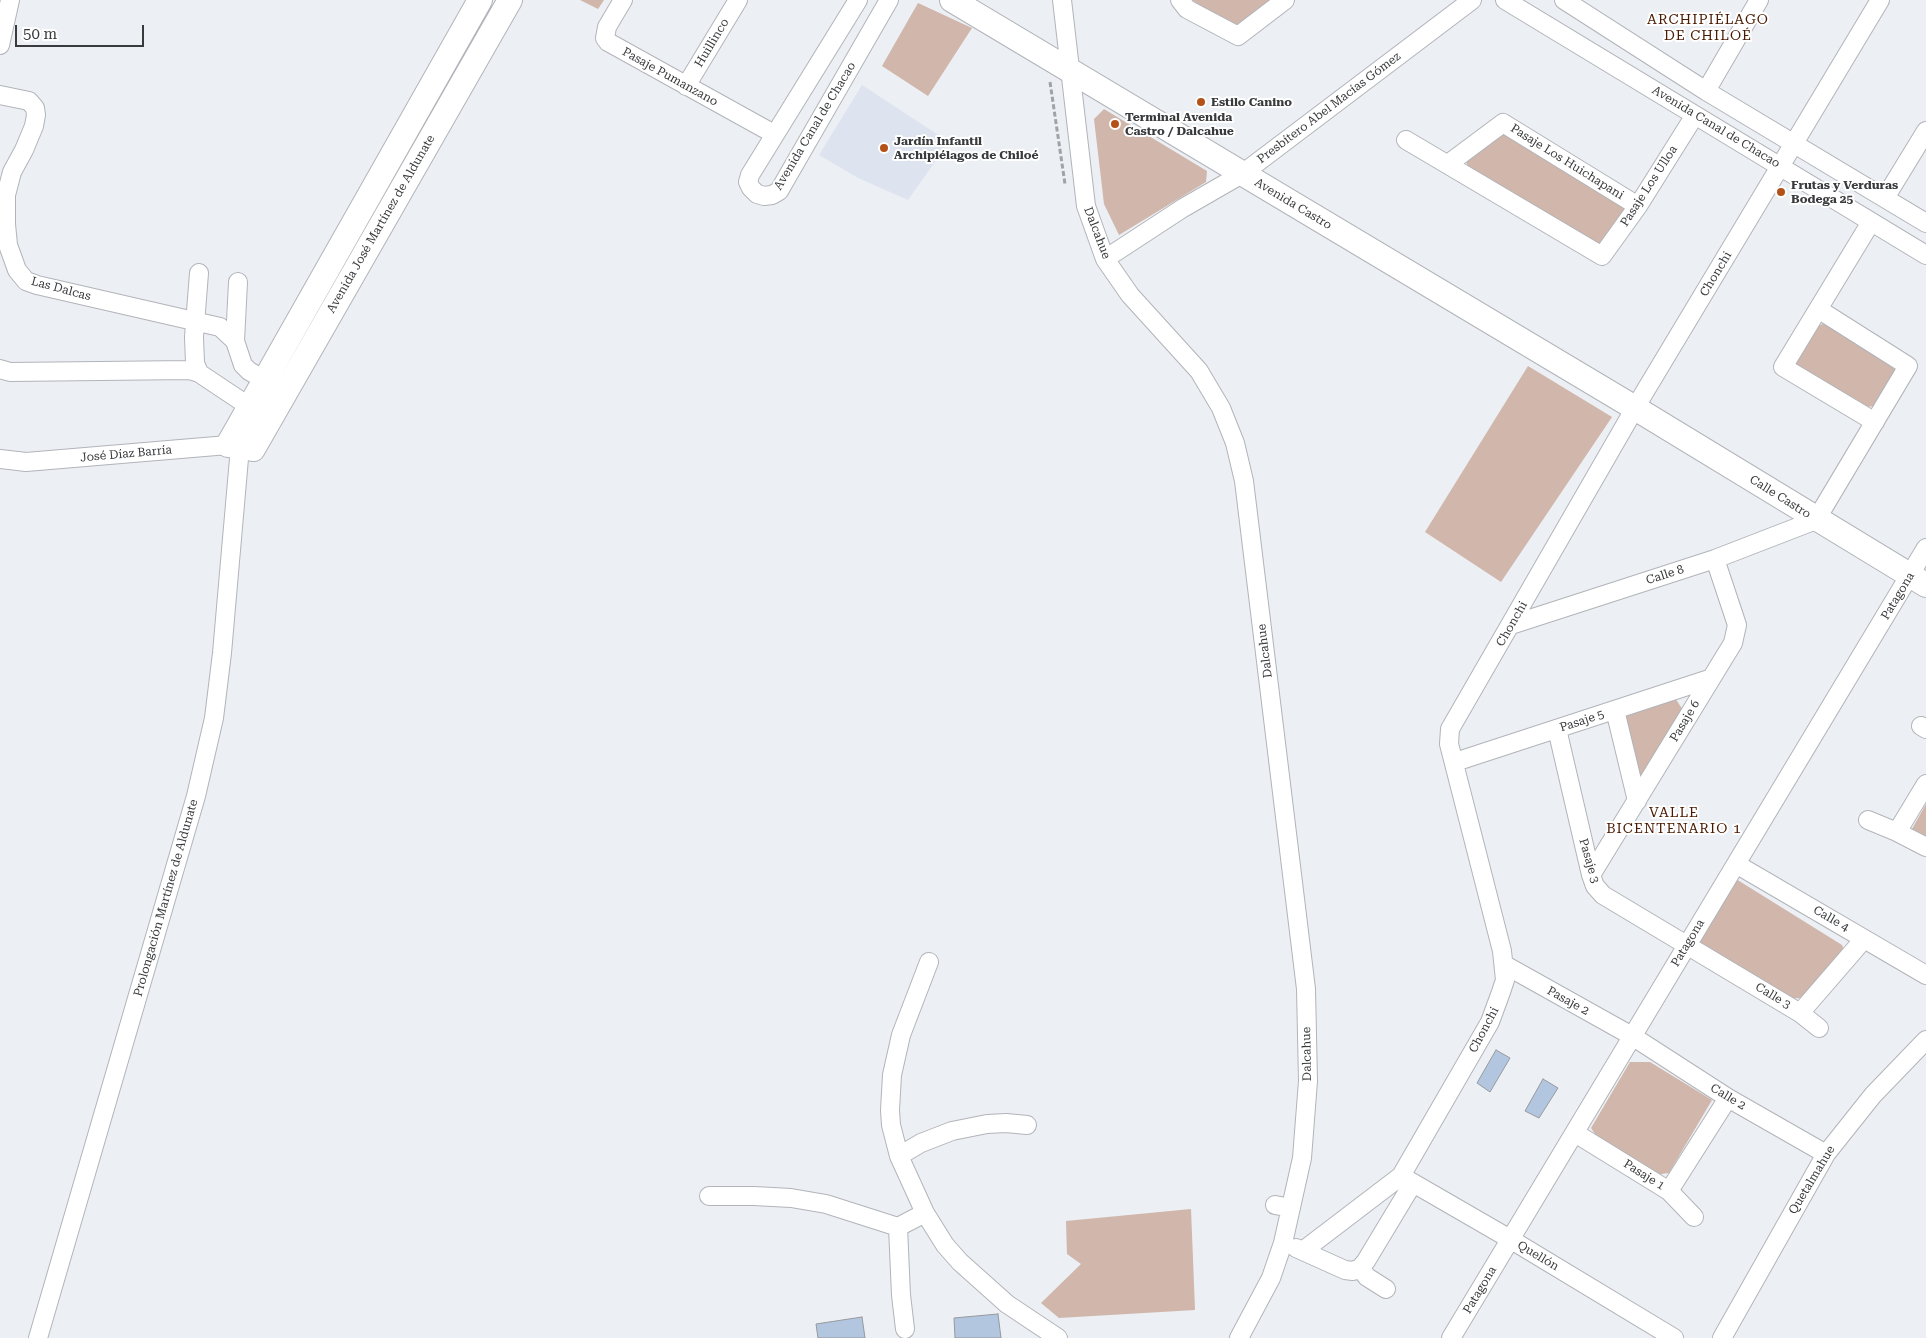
<!DOCTYPE html>
<meta charset="utf-8">
<style>
body{margin:0}
#map{position:relative;width:1926px;height:1338px;overflow:hidden;background:#eceff3;font-family:"Roboto Serif",serif}
canvas{display:block}
.scale{position:absolute;left:15px;top:25px;width:129px;height:22px;box-sizing:border-box;border:2px solid #393a3c;border-top:0;padding-left:6px;font-size:15px;line-height:18px;white-space:nowrap;color:#393a3c;-webkit-text-stroke:4px #fff;paint-order:stroke}
</style>
<div id="map">
<canvas width="1926" height="1338"></canvas>
<div class="scale">50 m</div>
</div>
<script>
const ctx = document.querySelector('canvas').getContext('2d');
ctx.lineJoin = 'round';
function paint(path, color) { ctx.fillStyle = color; ctx.fill(path, 'evenodd'); }
const poly = rows => new Path2D(rows.map(r => 'M' + r).join(''));
function trace(path, color, width, dash) { ctx.strokeStyle = color; ctx.lineWidth = width; ctx.lineCap = dash ? 'butt' : 'round'; ctx.setLineDash(dash || []); ctx.stroke(path); }
function label(font, color, halo, rows, align = 'center') {
  ctx.font = font + ' "Roboto Serif",serif'; ctx.lineWidth = 4; ctx.setLineDash([]); ctx.textBaseline = 'middle'; ctx.strokeStyle = halo; ctx.fillStyle = color; for (const [text, x, y, turn = 0] of rows) {
    ctx.save(); ctx.translate(x, y); ctx.rotate((+turn || 0) * Math.PI / 180); ctx.textAlign = isNaN(turn) ? turn : align; if (halo) ctx.strokeText(text, 0, 0); ctx.fillText(text, 0, 0); ctx.restore();
  }
}
const built = poly([
 [862,85,949,142,908,200,858,178,819,155]
]);
const green = poly([
 [580,0,604,0,598,9],
 [1192,0,1271,0,1238,25,1234,25,1225,22],
 [918,3,972,28,928,96,882,66],
 [1104,109,1207,171,1206,182,1119,235,1104,204,1094,119],
 [1503,133,1627,209,1603,247,1468,167,1466,161],
 [1823,324,1829,326,1895,368,1896,370,1874,406,1867,407,1797,365,1795,361,1817,326],
 [1528,366,1612,417,1501,582,1425,532],
 [1675,698,1683,710,1643,775,1639,775,1622,721,1629,712],
 [1926,804,1926,838,1912,829],
 [1736,879,1842,945,1845,952,1800,998,1787,999,1696,947],
 [1630,1062,1650,1062,1712,1100,1669,1173,1653,1175,1599,1140,1591,1128],
 [1191,1209,1195,1310,1059,1318,1041,1303,1081,1264,1067,1254,1066,1221]
]);
const building = poly([
 [1496,1050,1510,1058,1490,1092,1477,1083,1496,1050],
 [1543,1079,1558,1088,1539,1118,1525,1111,1543,1079],
 [998,1314,1001,1338,955,1338,954,1318,998,1314],
 [862,1317,865,1338,818,1338,816,1324,862,1317]
]);
const path = poly([
 [1050,82,1065,184]
]);
const street = poly([
 [623,0,607,27,605,38,608,42,774,134],
 [858,0,750,175,748,182,751,188,757,194,764,196,772,195,779,191,889,0],
 [1062,0,1086,206,1105,259,1130,295,1199,371,1221,408,1235,443,1244,481,1306,989,1308,1081,1302,1158,1283,1243,1271,1278,1239,1338],
 [1180,0,1187,9,1238,36,1285,0],
 [1505,0,1926,255],
 [1564,0,1706,91,1926,223],
 [0,45,10,0],
 [686,86,738,0],
 [1706,91,1759,0],
 [0,95,29,101,35,108,36,115,34,126,24,150,12,172,6,195,6,224,8,245,17,270,26,281,37,285,220,327,235,341,243,365,249,371,265,380],
 [1406,140,1602,256,1638,206,1695,115],
 [1448,164,1503,123,1638,206],
 [1885,198,1926,131],
 [1871,222,1783,367,1875,422],
 [1105,259,1183,208,1242,174,1472,0],
 [199,273,194,337,195,363,199,373],
 [235,341,238,282],
 [0,369,10,372,189,370,199,373,250,407],
 [0,459,26,462,228,445],
 [1511,625,1715,559,1816,520,1908,366,1818,309],
 [1615,710,1637,801],
 [1921,726,1926,729],
 [1557,729,1591,875,1595,886,1603,895,1800,1013,1864,939],
 [1455,762,1709,679],
 [1926,784,1897,832,1926,847],
 [1868,820,1897,832],
 [1736,864,1926,975],
 [1591,875,1733,643,1737,625,1715,559],
 [929,962,901,1035,892,1075,890,1110,891,1125,899,1156,925,1213,945,1245,960,1262,1007,1304,1058,1338],
 [1505,965,1632,1036,1728,1098,1826,1154],
 [1800,1013,1819,1028],
 [1575,1133,1669,1191,1728,1098],
 [899,1156,921,1143,952,1131,987,1124,1006,1123,1027,1125],
 [1401,1176,1510,1239,1674,1338],
 [1669,1191,1694,1217],
 [709,1196,754,1196,791,1198,826,1204,898,1227,925,1213],
 [1275,1205,1291,1208],
 [898,1227,901,1295,905,1329],
 [1296,1248,1345,1270,1353,1271,1360,1268,1366,1261,1413,1183],
 [1304,1250,1401,1176,1490,1022,1501,992,1505,980,1502,951,1449,744,1450,729,1635,408,1880,0],
 [1360,1268,1367,1277,1386,1289],
 [38,1338,196,796,214,718,222,653,240,447],
 [1451,1338,1926,548],
 [1722,1338,1826,1154,1873,1095,1926,1040]
]);
const secondary = poly([
 [480,0,228,445,253,449,510,0],
 [952,0,1635,408,1926,585]
]);
const markers = [
 [1201,102,5,"#b35118"],
 [1115,124,5,"#b35118"],
 [884,148,5,"#b35118"],
 [1781,192,5,"#b35118"]
];
const streetNames = [
 ["Huillinco",712,43,-59],
 ["Pasaje Pumanzano",670,77,29],
 ["Presbítero Abel Macías Gómez",1329,108,-37],
 ["Avenida Canal de Chacao",815,126,-59],
 ["Avenida Canal de Chacao",1716,127,31],
 ["Pasaje Los Huichapani",1567,162,32],
 ["Pasaje Los Ulloa",1649,186,-57],
 ["Avenida Castro",1293,204,31],
 ["Avenida José Martínez de Aldunate",381,224,-60],
 ["Dalcahue",1097,233,69],
 ["Chonchi",1716,274,-59],
 ["Las Dalcas",61,289,15],
 ["José Díaz Barría",126,454,-5],
 ["Calle Castro",1780,497,32],
 ["Calle 8",1665,575,-18],
 ["Patagona",1898,596,-59],
 ["Chonchi",1512,624,-60],
 ["Dalcahue",1265,651,-97],
 ["Pasaje 5",1582,721,-18],
 ["Pasaje 6",1685,721,-59],
 ["Pasaje 3",1589,861,74],
 ["Prolongación Martínez de Aldunate",166,898,-74],
 ["Calle 4",1831,919,30],
 ["Patagona",1688,943,-59],
 ["Calle 3",1773,996,31],
 ["Pasaje 2",1568,1001,29],
 ["Chonchi",1484,1030,-62],
 ["Dalcahue",1307,1054,-91],
 ["Calle 2",1728,1097,31],
 ["Pasaje 1",1644,1175,32],
 ["Quetalmahue",1812,1180,-59],
 ["Quellón",1538,1256,31],
 ["Patagona",1480,1290,-59]
];
const poiNames = [
 ["Estilo Canino",1211,102],
 ["Terminal Avenida",1125,117],
 ["Castro / Dalcahue",1125,131],
 ["Jardín Infantil",894,141],
 ["Archipiélagos de Chiloé",894,155],
 ["Frutas y Verduras",1791,185],
 ["Bodega 25",1791,199]
];
const neighbourhoodNames = [
 ["ARCHIPIÉLAGO",1708,20],
 ["DE CHILOÉ",1708,36],
 ["VALLE",1674,813],
 ["BICENTENARIO 1",1674,829]
];
paint(built, '#dde4ef');
paint(green, '#d0b6ab');
paint(building, '#b3c6e0');
trace(building, '#96999d', 1);
trace(street, '#b1b4b9', 20);
trace(secondary, '#b1b4b9', 26);
trace(path, '#a0a2a6', 3, [5, 2.5]);
trace(street, '#fff', 18);
trace(secondary, '#fff', 24);
for (const [x, y, r, color] of markers) { const dot = new Path2D(); dot.arc(x, y, r, 0, 2 * Math.PI); ctx.fillStyle = color; ctx.fill(dot); trace(dot, '#fff', 2); }
label('12px', '#393a3c', '#fff', streetNames);
label('bold 12px', '#393a3c', '#fff', poiNames, 'left');
ctx.letterSpacing = '1px';
label('14px', '#491a01', '#fff', neighbourhoodNames);
ctx.letterSpacing = '0px';
</script>
